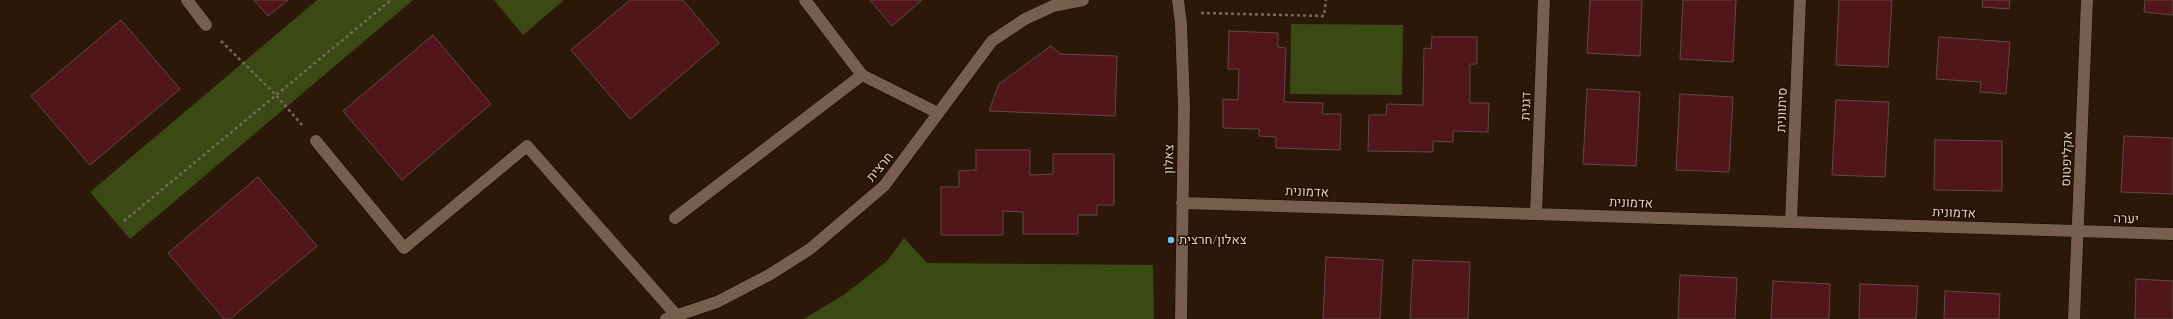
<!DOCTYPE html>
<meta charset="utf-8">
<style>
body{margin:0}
canvas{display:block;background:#2c1809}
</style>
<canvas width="2173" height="319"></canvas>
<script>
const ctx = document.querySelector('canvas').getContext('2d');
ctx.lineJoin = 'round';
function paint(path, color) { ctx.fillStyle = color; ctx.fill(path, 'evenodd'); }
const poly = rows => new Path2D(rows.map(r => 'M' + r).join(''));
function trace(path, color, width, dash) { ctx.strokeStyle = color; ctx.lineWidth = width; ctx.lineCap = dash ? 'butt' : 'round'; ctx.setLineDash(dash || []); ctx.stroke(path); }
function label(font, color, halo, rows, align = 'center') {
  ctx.font = font + ' "Playfair Display",Heebo,serif'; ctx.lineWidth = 3; ctx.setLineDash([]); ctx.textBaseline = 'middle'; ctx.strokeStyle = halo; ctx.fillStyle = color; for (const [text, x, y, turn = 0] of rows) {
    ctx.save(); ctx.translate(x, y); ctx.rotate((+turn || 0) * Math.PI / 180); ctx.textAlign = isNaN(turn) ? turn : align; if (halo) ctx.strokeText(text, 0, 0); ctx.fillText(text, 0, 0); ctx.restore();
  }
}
const green = poly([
 [317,0,413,0,130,239,90,192],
 [494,0,564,0,523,35],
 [1291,24,1403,25,1402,95,1290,94],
 [904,238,927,263,1153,265,1154,319,804,319,845,294,887,261]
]);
const building = poly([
 [254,0,288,0,268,16,254,0],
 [630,0,683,0,719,43,630,119,571,50,630,0],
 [870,0,922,0,892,26,870,0],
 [1590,0,1642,0,1640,56,1587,53,1590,0],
 [1683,0,1736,0,1733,62,1680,59,1683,0],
 [1839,0,1892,0,1888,67,1836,65,1839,0],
 [1983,0,2010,0,2009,9,1982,7,1983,0],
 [2145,0,2173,0,2173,15,2144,12,2145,0],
 [121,20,180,89,90,165,31,96,121,20],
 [1229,31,1278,33,1278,47,1286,48,1284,102,1323,103,1322,114,1341,114,1340,150,1276,148,1276,137,1259,136,1259,129,1223,128,1223,99,1238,100,1239,69,1228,69,1229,31],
 [433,35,491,104,402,180,343,111,433,35],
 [1432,37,1477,37,1477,64,1470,64,1470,103,1489,103,1488,132,1453,131,1453,142,1433,141,1433,152,1368,151,1369,115,1386,115,1387,104,1423,105,1424,48,1431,49,1432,37],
 [1939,37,2010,42,2006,94,1980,92,1981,82,1936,79,1939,37],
 [1051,46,1060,54,1117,56,1115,116,989,111,999,84,1051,46],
 [1587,89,1640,92,1636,166,1583,164,1587,89],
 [1680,94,1733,97,1729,172,1676,170,1680,94],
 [1836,100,1889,102,1885,177,1832,175,1836,100],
 [2124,136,2173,138,2173,194,2121,192,2124,136],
 [1935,140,2002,141,2002,191,1934,190,1935,140],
 [976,150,1030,150,1030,175,1053,174,1053,154,1114,154,1114,205,1097,205,1097,215,1078,215,1078,234,1023,234,1023,212,1003,211,1003,235,941,235,941,187,959,187,959,171,976,170,976,150],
 [258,177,317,246,230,319,224,319,168,253,258,177],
 [1326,257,1383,260,1380,319,1323,319,1326,257],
 [1413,260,1470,262,1468,319,1410,319,1413,260],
 [1680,275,1737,278,1735,319,1678,319,1680,275],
 [2136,279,2173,281,2173,319,2135,319,2136,279],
 [1773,281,1830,284,1829,319,1771,319,1773,281],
 [1860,284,1918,286,1916,319,1859,319,1860,284],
 [1945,291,2000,294,1999,319,1944,319,1945,291]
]);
const path = poly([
 [1201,13,1324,16,1326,0],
 [221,41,276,95,302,125],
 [124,221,391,0]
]);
const minor = poly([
 [187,0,206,25],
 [805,0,862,75,938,113],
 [1178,0,1181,24,1184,105,1181,319],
 [316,141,404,248,527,146,677,316],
 [1182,203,2173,234],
 [1536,214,1544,0],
 [675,218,862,75],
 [1791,222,1800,0],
 [666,319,717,302,769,275,810,249,884,186,992,41,1025,19,1053,6,1083,0],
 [2074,319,2087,0]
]);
const markers = [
 [1171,240,4,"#75c0f6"]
];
const streetNames = [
 ["דגנית",1526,106,-88],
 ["סיתוונית",1782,110,-88],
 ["צאלון",1169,159,-89],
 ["אקליפטוס",2067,159,-88],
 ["חרצית",880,167,-50],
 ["אדמונית",1307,192,2],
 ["אדמונית",1631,203,2],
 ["אדמונית",1954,213,2],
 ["יערה",2126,219,2]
];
const poiNames = [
 ["צאלון/חרצית",1179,240]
];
paint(green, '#3b4915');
paint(building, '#51161b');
trace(building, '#654747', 1);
trace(minor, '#140300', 13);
trace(path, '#7a685c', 2.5, [3, 3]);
trace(minor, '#775e4e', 12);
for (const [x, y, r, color] of markers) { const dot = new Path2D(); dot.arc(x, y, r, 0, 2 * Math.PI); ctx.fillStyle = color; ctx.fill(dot); trace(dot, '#220e03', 1.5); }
label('13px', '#ded0c7', '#220e03', streetNames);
label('13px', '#ded0c7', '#220e03', poiNames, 'left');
</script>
